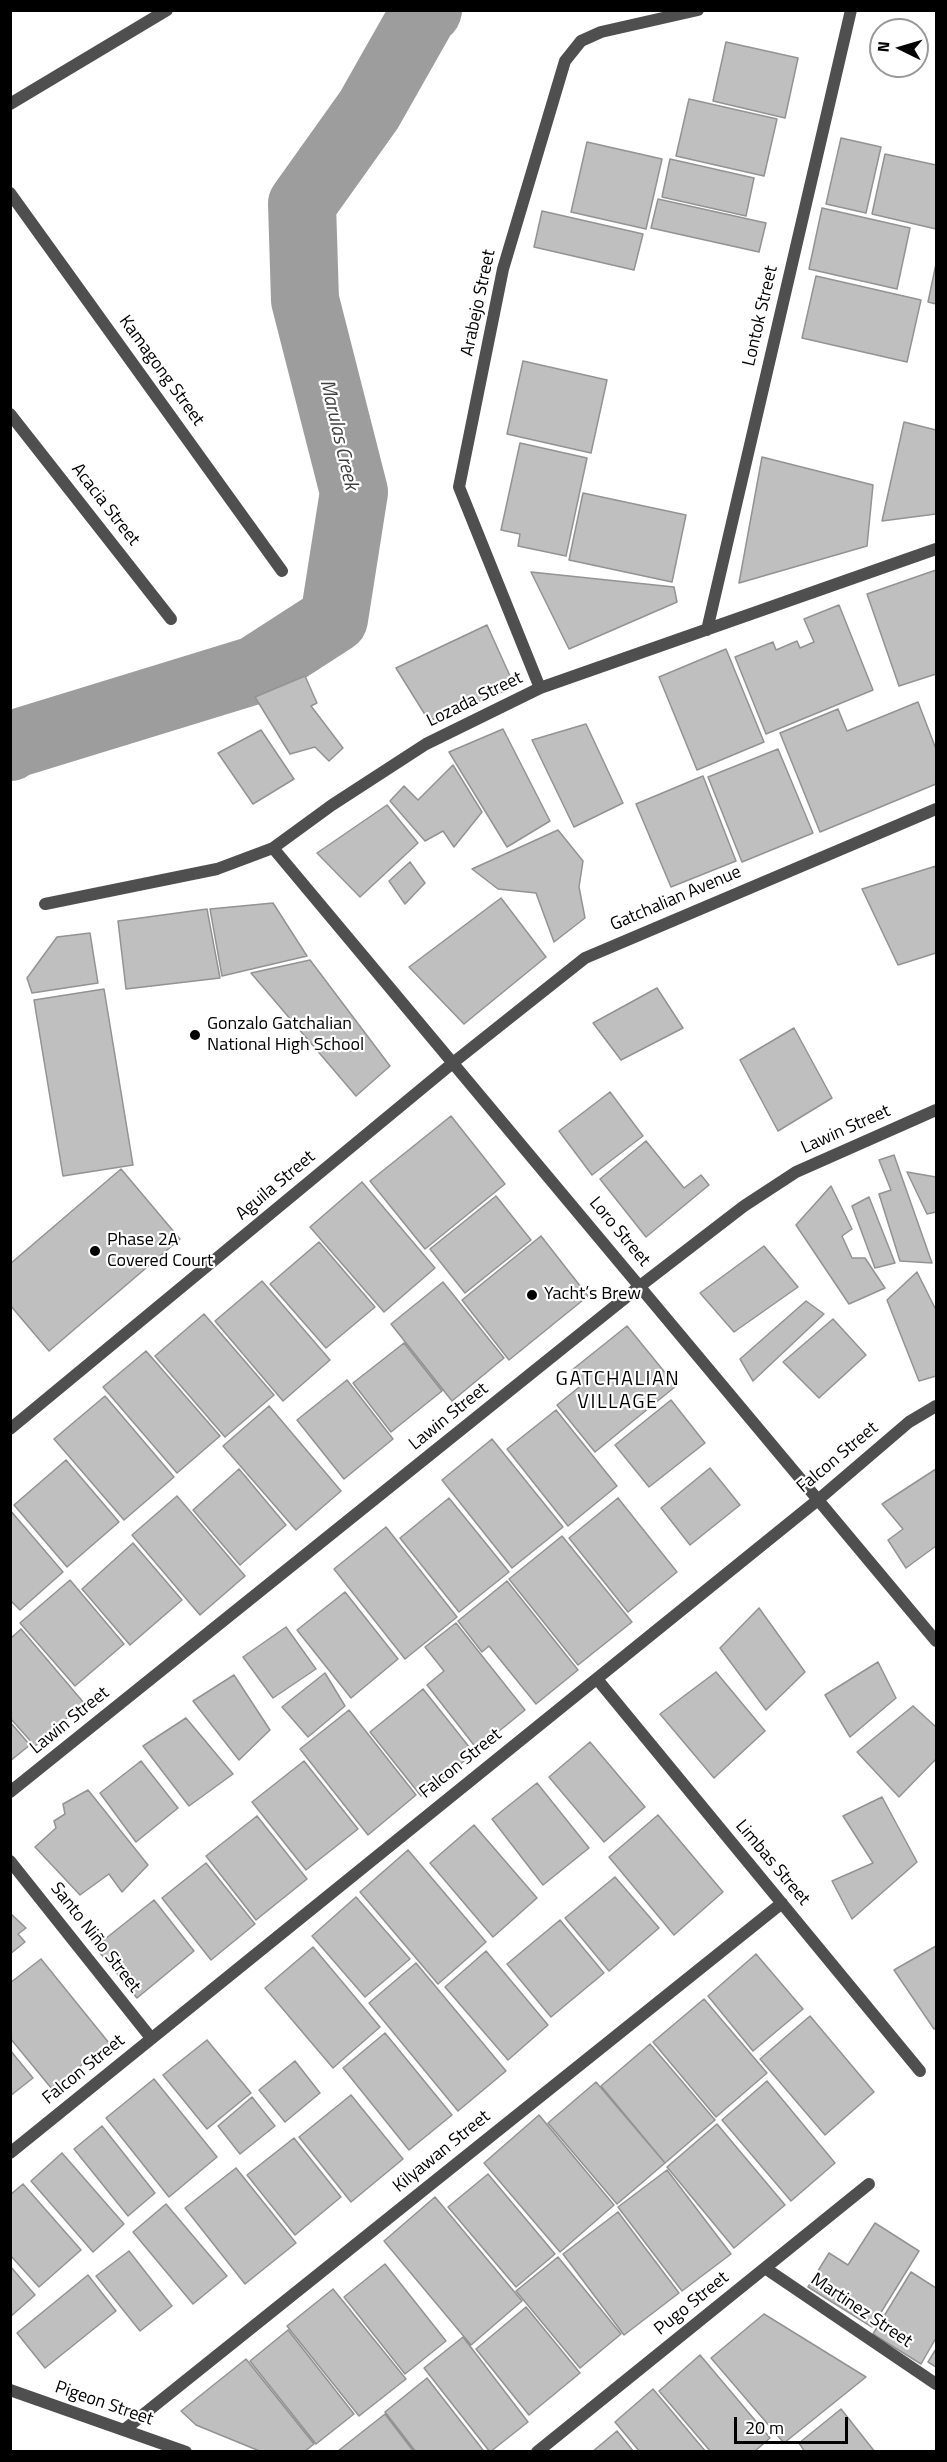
<!DOCTYPE html>
<meta charset="utf-8">
<style>
body{margin:0}
#map{position:relative;width:947px;height:2462px;overflow:hidden;background:#fff;font-family:"Titillium Web",sans-serif}
canvas{display:block}
.frame{position:absolute;inset:0;border:12px solid #000;pointer-events:none}
.north{position:absolute;left:869px;top:18px;width:60px;height:60px;box-sizing:border-box;background:#fff;border:2px solid #999;border-radius:50%;rotate:275deg;font-size:16px;font-weight:700;line-height:24px;text-align:center;color:#000}
.north::after{content:'';display:block;margin:auto;width:21px;height:27px;background:#000;clip-path:polygon(50% 0,100% 100%,50% 72%,0 100%)}
.scale{position:absolute;left:734px;top:2417px;width:114px;height:27px;box-sizing:border-box;border:3px solid #000;border-top:0;padding-left:8px;font-size:18px;line-height:21px;white-space:nowrap;color:#000;-webkit-text-stroke:4px #fff;paint-order:stroke}
</style>
<div id="map">
<canvas width="947" height="2462"></canvas>
<div class="frame"></div>
<div class="north">N</div>
<div class="scale">20 m</div>
</div>
<script>
const ctx = document.querySelector('canvas').getContext('2d');
ctx.lineJoin = 'round';
const poly = rows => new Path2D(rows.map(r => 'M' + r).join(''));
function trace(path, color, width, dash) { ctx.strokeStyle = color; ctx.lineWidth = width; ctx.lineCap = dash ? 'butt' : 'round'; ctx.setLineDash(dash || []); ctx.stroke(path); }
function paint(path, color) { ctx.fillStyle = color; ctx.fill(path, 'evenodd'); }
function label(font, color, halo, rows, align = 'center') {
  ctx.font = font + ' "Titillium Web",sans-serif'; ctx.lineWidth = 4.5; ctx.setLineDash([]); ctx.textBaseline = 'middle'; ctx.strokeStyle = halo; ctx.fillStyle = color; for (const [text, x, y, turn = 0] of rows) {
    ctx.save(); ctx.translate(x, y); ctx.rotate((+turn || 0) * Math.PI / 180); ctx.textAlign = isNaN(turn) ? turn : align; if (halo) ctx.strokeText(text, 0, 0); ctx.fillText(text, 0, 0); ctx.restore();
  }
}
const river = poly([
 [10,747,14,744,255,670,334,619,354,492,305,300,302,204,369,110,424,13,428,10]
]);
const building = poly([
 [726,42,798,58,785,118,713,101,726,42],
 [689,99,777,119,764,176,676,156,689,99],
 [841,138,881,147,866,213,826,204,841,138],
 [587,142,662,159,646,229,571,212,587,142],
 [885,154,936,165,936,229,872,214,885,154],
 [670,159,754,178,746,216,662,197,670,159],
 [658,199,766,223,759,252,651,228,658,199],
 [822,208,910,228,897,289,809,269,822,208],
 [542,211,643,234,634,270,534,247,542,211],
 [936,264,936,304,928,302,936,264],
 [816,276,921,300,907,362,802,338,816,276],
 [523,361,607,380,591,453,507,434,523,361],
 [904,422,936,430,936,514,882,521,904,422],
 [520,443,587,458,566,556,518,546,520,534,501,530,520,443],
 [762,457,873,485,867,546,739,583,762,457],
 [583,493,686,515,672,582,569,560,583,493],
 [936,570,936,674,899,686,867,594,936,570],
 [531,572,674,587,677,602,569,649,531,572],
 [839,605,873,690,766,734,735,657,773,642,776,650,797,641,800,648,814,642,804,619,839,605],
 [487,625,515,687,429,721,396,668,487,625],
 [726,649,764,742,697,770,659,677,726,649],
 [305,676,317,703,311,706,343,748,329,761,315,747,290,754,255,697,305,676],
 [918,702,936,749,936,784,820,832,780,733,838,709,847,731,918,702],
 [586,724,623,803,574,827,532,740,586,724],
 [503,729,550,821,507,847,449,752,503,729],
 [261,730,294,779,253,804,218,753,261,730],
 [778,749,813,833,742,862,708,777,778,749],
 [453,765,482,812,454,847,443,831,425,841,390,801,404,786,418,800,453,765],
 [703,776,736,861,671,887,636,804,703,776],
 [387,805,418,843,360,897,317,853,387,805],
 [558,830,583,861,579,887,585,918,554,942,536,893,498,889,472,869,558,830],
 [410,862,425,883,405,904,389,881,410,862],
 [936,866,936,953,898,965,862,889,936,866],
 [501,898,546,957,464,1024,409,967,501,898],
 [273,903,307,956,222,976,210,909,273,903],
 [207,909,220,978,126,989,118,921,207,909],
 [90,933,98,983,32,993,27,978,57,937,90,933],
 [310,960,390,1066,356,1096,251,973,310,960],
 [657,988,683,1028,621,1060,593,1023,657,988],
 [104,989,133,1165,63,1176,34,1000,104,989],
 [794,1028,832,1098,778,1131,740,1060,794,1028],
 [610,1092,643,1136,592,1175,559,1131,610,1092],
 [451,1116,505,1184,425,1249,370,1181,451,1116],
 [646,1141,684,1188,701,1175,709,1185,646,1237,600,1179,646,1141],
 [894,1155,932,1263,900,1261,879,1194,891,1190,879,1160,894,1155],
 [121,1169,180,1239,49,1351,10,1305,10,1264,121,1169],
 [907,1172,936,1177,936,1212,927,1214,907,1172],
 [362,1182,435,1268,384,1312,310,1227,362,1182],
 [831,1186,852,1229,842,1236,852,1258,865,1258,885,1288,849,1304,796,1225,831,1186],
 [496,1196,531,1240,465,1293,430,1249,496,1196],
 [869,1197,895,1263,875,1268,852,1206,869,1197],
 [541,1236,588,1296,509,1360,462,1300,541,1236],
 [319,1242,375,1307,326,1348,270,1284,319,1242],
 [764,1246,798,1287,734,1332,700,1293,764,1246],
 [917,1272,936,1310,936,1376,919,1381,887,1300,917,1272],
 [262,1281,330,1360,283,1401,215,1321,262,1281],
 [443,1282,504,1358,452,1401,391,1324,443,1282],
 [806,1301,824,1314,753,1381,740,1359,806,1301],
 [204,1314,274,1395,225,1437,155,1356,204,1314],
 [833,1319,866,1355,819,1398,783,1362,833,1319],
 [627,1326,676,1386,595,1452,557,1405,583,1384,572,1370,627,1326],
 [404,1343,442,1391,391,1432,353,1383,404,1343],
 [146,1351,220,1436,177,1473,103,1387,146,1351],
 [347,1380,393,1439,344,1479,297,1420,347,1380],
 [105,1396,174,1477,124,1520,54,1439,105,1396],
 [671,1400,705,1443,649,1487,615,1445,671,1400],
 [269,1406,341,1491,296,1530,223,1446,269,1406],
 [556,1410,617,1486,568,1526,507,1449,556,1410],
 [492,1439,563,1527,512,1568,442,1480,492,1439],
 [66,1460,119,1522,67,1567,14,1505,66,1460],
 [710,1468,740,1505,690,1545,661,1508,710,1468],
 [239,1469,286,1525,240,1565,193,1510,239,1469],
 [936,1469,936,1546,906,1568,888,1540,903,1529,882,1504,936,1469],
 [177,1496,245,1576,200,1615,132,1535,177,1496],
 [449,1498,509,1572,459,1612,400,1538,449,1498],
 [618,1498,677,1572,628,1612,569,1538,618,1498],
 [10,1510,63,1572,20,1610,10,1600,10,1510],
 [386,1527,457,1617,405,1659,334,1569,386,1527],
 [562,1536,632,1622,578,1665,509,1579,562,1536],
 [133,1543,182,1600,130,1645,82,1589,133,1543],
 [70,1580,124,1644,75,1686,20,1623,70,1580],
 [507,1581,578,1670,536,1704,489,1646,482,1652,458,1621,507,1581],
 [345,1592,398,1659,351,1698,297,1630,345,1592],
 [759,1608,805,1672,766,1710,720,1648,759,1608],
 [456,1623,525,1710,477,1749,427,1685,444,1671,425,1647,456,1623],
 [286,1627,316,1669,273,1698,243,1657,286,1627],
 [21,1629,84,1703,35,1746,10,1718,10,1639,21,1629],
 [878,1662,896,1698,850,1737,825,1695,878,1662],
 [716,1672,765,1731,714,1778,660,1714,716,1672],
 [325,1673,345,1706,308,1737,282,1707,325,1673],
 [234,1675,270,1730,239,1760,193,1701,234,1675],
 [423,1689,474,1753,421,1796,370,1732,423,1689],
 [913,1706,936,1727,936,1759,899,1797,857,1752,913,1706],
 [349,1710,416,1795,368,1835,300,1749,349,1710],
 [186,1718,233,1774,189,1806,143,1746,186,1718],
 [10,1722,30,1745,10,1761,10,1722],
 [590,1742,645,1807,604,1842,549,1777,590,1742],
 [141,1761,178,1808,136,1842,100,1793,141,1761],
 [304,1761,358,1829,306,1870,252,1802,304,1761],
 [537,1783,589,1848,543,1885,492,1819,537,1783],
 [88,1790,148,1865,122,1892,109,1874,80,1895,35,1847,56,1828,54,1821,65,1814,63,1804,88,1790],
 [882,1797,917,1862,852,1919,832,1881,873,1863,843,1816,882,1797],
 [658,1815,723,1892,674,1935,609,1857,658,1815],
 [257,1816,307,1879,256,1920,206,1856,257,1816],
 [474,1825,537,1898,493,1937,430,1863,474,1825],
 [408,1850,486,1942,438,1984,360,1892,408,1850],
 [206,1863,255,1924,211,1960,162,1898,206,1863],
 [615,1877,659,1928,609,1971,565,1918,615,1877],
 [356,1897,410,1959,365,1997,312,1936,356,1897],
 [154,1900,194,1951,137,1998,95,1947,154,1900],
 [10,1913,26,1928,18,1934,25,1942,10,1954,10,1913],
 [560,1920,604,1973,551,2017,507,1964,560,1920],
 [936,1946,936,2028,934,2029,894,1970,936,1946],
 [313,1947,380,2027,333,2068,265,1988,313,1947],
 [486,1951,548,2025,508,2060,445,1987,486,1951],
 [756,1954,803,2009,753,2051,708,1996,756,1954],
 [41,1959,109,2043,52,2089,10,2038,10,1983,41,1959],
 [416,1963,506,2071,458,2111,369,2003,416,1963],
 [704,1999,767,2073,716,2117,653,2042,704,1999],
 [810,2016,874,2092,825,2135,760,2059,810,2016],
 [385,2033,452,2115,409,2150,343,2068,385,2033],
 [207,2040,251,2093,207,2129,163,2075,207,2040],
 [650,2044,715,2120,665,2163,601,2086,650,2044],
 [10,2050,33,2078,10,2096,10,2050],
 [295,2061,320,2093,285,2122,259,2090,295,2061],
 [154,2079,217,2157,169,2197,106,2118,154,2079],
 [767,2081,835,2163,791,2201,722,2120,767,2081],
 [596,2082,665,2163,617,2204,548,2123,596,2082],
 [351,2095,403,2159,351,2202,299,2137,351,2095],
 [252,2097,275,2126,240,2154,218,2126,252,2097],
 [539,2115,614,2205,560,2252,484,2163,539,2115],
 [717,2124,785,2205,734,2248,667,2167,717,2124],
 [102,2126,155,2193,128,2216,74,2149,102,2126],
 [294,2138,341,2197,295,2235,247,2175,294,2138],
 [62,2153,124,2224,93,2252,31,2181,62,2153],
 [236,2168,296,2243,245,2284,185,2208,236,2168],
 [667,2170,731,2254,682,2291,618,2207,667,2170],
 [488,2174,555,2254,516,2287,448,2207,488,2174],
 [23,2184,81,2250,39,2287,10,2255,10,2195,23,2184],
 [435,2197,522,2301,471,2345,384,2241,435,2197],
 [166,2204,227,2276,193,2304,133,2232,166,2204],
 [618,2212,679,2293,624,2335,563,2254,618,2212],
 [875,2223,919,2251,872,2327,808,2287,829,2253,848,2265,875,2223],
 [129,2251,172,2306,140,2331,96,2276,129,2251],
 [558,2257,621,2334,580,2368,516,2291,558,2257],
 [385,2264,446,2341,405,2374,344,2297,385,2264],
 [10,2266,35,2295,10,2317,10,2266],
 [911,2272,936,2288,936,2338,921,2364,873,2334,911,2272],
 [88,2275,116,2311,45,2368,17,2333,88,2275],
 [333,2289,406,2379,359,2416,287,2326,333,2289],
 [526,2307,580,2373,529,2415,476,2349,526,2307],
 [764,2314,866,2377,784,2443,711,2358,764,2314],
 [288,2330,354,2414,316,2444,250,2361,288,2330],
 [463,2337,528,2422,490,2452,424,2368,463,2337],
 [936,2349,936,2367,928,2362,936,2349],
 [700,2355,770,2438,754,2452,711,2452,659,2391,700,2355],
 [246,2359,314,2444,304,2452,262,2452,196,2425,181,2411,246,2359],
 [427,2378,483,2450,481,2452,416,2452,385,2412,427,2378],
 [653,2389,706,2452,640,2452,615,2422,653,2389],
 [841,2409,875,2452,805,2452,799,2443,841,2409],
 [385,2414,414,2452,339,2452,338,2451,385,2414],
 [617,2431,634,2452,592,2452,617,2431]
]);
const minor = poly([
 [10,104,167,10],
 [10,193,282,571],
 [10,414,171,619],
 [707,630,851,10],
 [540,688,459,487,503,269,565,61,581,41,601,32,698,10],
 [273,848,936,1641],
 [45,904,217,869,273,848,332,805,426,744,540,688,936,549],
 [10,1429,454,1062,585,958,936,809],
 [597,1679,920,2071],
 [10,1792,640,1286,744,1206,796,1172,936,1110],
 [10,1861,151,2038],
 [10,2153,819,1499,909,1422,936,1406],
 [765,2268,936,2384],
 [10,2390,186,2452],
 [124,2430,782,1903],
 [537,2452,869,2184]
]);
const markers = [
 [195,1035,6,"#000"],
 [95,1251,6,"#000"],
 [532,1295,6,"#000"]
];
const streetNames = [
 ["Arabejo Street",479,303,-78],
 ["Lontok Street",761,316,-77],
 ["Kamagong Street",161,371,54],
 ["Acacia Street",105,505,52],
 ["Lozada Street",475,700,-26],
 ["Gatchalian Avenue",676,899,-23],
 ["Lawin Street",846,1130,-24],
 ["Aguila Street",276,1186,-40],
 ["Loro Street",619,1232,50],
 ["Lawin Street",449,1417,-39],
 ["Falcon Street",838,1458,-40],
 ["Lawin Street",70,1721,-39],
 ["Falcon Street",461,1764,-39],
 ["Limbas Street",772,1863,50],
 ["Santo Niño Street",95,1938,52],
 ["Falcon Street",84,2070,-39],
 ["Kilyawan Street",442,2152,-39],
 ["Pugo Street",692,2304,-39],
 ["Martinez Street",861,2311,34],
 ["Pigeon Street",104,2404,19]
];
const poiNames = [
 ["Gonzalo Gatchalian",207,1025],
 ["National High School",207,1046],
 ["Phase 2A",107,1241],
 ["Covered Court",107,1262],
 ["Yacht’s Brew",544,1295]
];
const waterNames = [
 ["Marulas Creek",338,435,77]
];
const neighbourhoodNames = [
 ["GATCHALIAN",618,1380],
 ["VILLAGE",618,1403]
];
trace(river, '#9d9d9d', 68);
paint(building, '#bfbfbf');
trace(building, '#939393', 1.5);
trace(minor, '#4f4f4f', 12);
for (const [x, y, r, color] of markers) { const dot = new Path2D(); dot.arc(x, y, r, 0, 2 * Math.PI); ctx.fillStyle = color; ctx.fill(dot); trace(dot, '#fff', 2); }
label('18px', '#000', '#fff', streetNames);
label('18px', '#000', '#fff', poiNames, 'left');
label('italic 20px', '#3e3e3e', '#fff', waterNames);
ctx.letterSpacing = '1.5px';
label('20px', '#000', '#fff', neighbourhoodNames);
ctx.letterSpacing = '0px';
</script>
